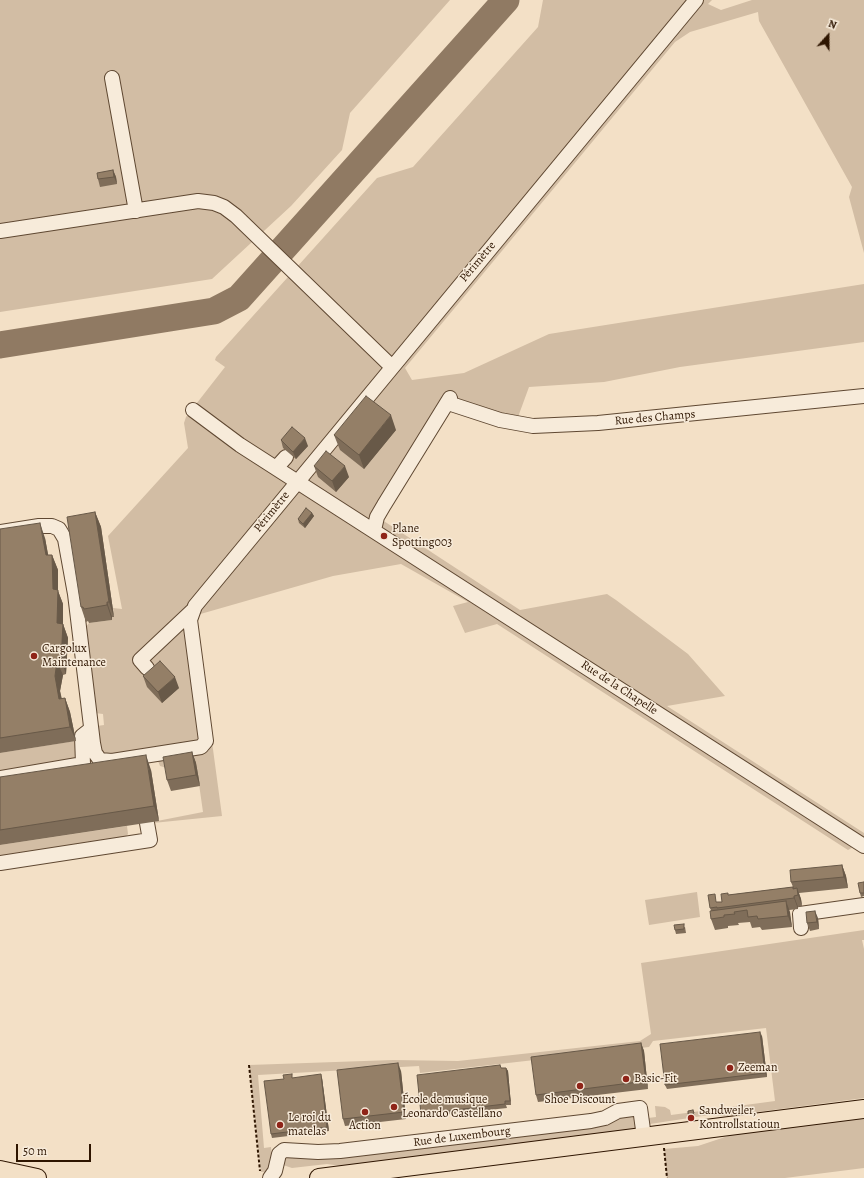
<!DOCTYPE html>
<meta charset="utf-8">
<style>
body{margin:0}
#map{position:relative;width:864px;height:1178px;overflow:hidden;background:#f3e0c6;font-family:Alegreya,serif}
canvas{display:block}
.north{position:absolute;left:808px;top:16px;width:40px;height:40px;-webkit-text-stroke:3px #f7ebda;paint-order:stroke;rotate:21deg;font-size:11px;font-weight:700;line-height:16px;text-align:center;color:#2e1500}
.north::after{content:'';display:block;margin:auto;width:14px;height:18px;background:#2e1500;clip-path:polygon(50% 0,100% 100%,50% 72%,0 100%)}
.scale{position:absolute;left:16px;top:1144px;width:75px;height:18px;box-sizing:border-box;border:2px solid #2e1500;border-top:0;padding-left:5px;font-size:12px;line-height:14px;white-space:nowrap;color:#2e1500;-webkit-text-stroke:3px #f7ebda;paint-order:stroke}
</style>
<div id="map">
<canvas width="864" height="1178"></canvas>
<div class="north">N</div>
<div class="scale">50 m</div>
</div>
<script>
const ctx = document.querySelector('canvas').getContext('2d');
ctx.lineJoin = 'round';
function paint(path, color) { ctx.fillStyle = color; ctx.fill(path, 'evenodd'); }
const poly = rows => new Path2D(rows.map(r => 'M' + r).join(''));
function trace(path, color, width, dash) { ctx.strokeStyle = color; ctx.lineWidth = width; ctx.lineCap = dash ? 'butt' : 'round'; ctx.setLineDash(dash || []); ctx.stroke(path); }
function label(font, color, halo, rows, align = 'center') {
  ctx.font = font + ' Alegreya,serif'; ctx.lineWidth = 3; ctx.setLineDash([]); ctx.textBaseline = 'middle'; ctx.strokeStyle = halo; ctx.fillStyle = color; for (const [text, x, y, turn = 0] of rows) {
    ctx.save(); ctx.translate(x, y); ctx.rotate((+turn || 0) * Math.PI / 180); ctx.textAlign = isNaN(turn) ? turn : align; if (halo) ctx.strokeText(text, 0, 0); ctx.fillText(text, 0, 0); ctx.restore();
  }
}
const green = poly([
 [0,0,450,0,350,113,342,150,291,206,212,279,0,312],
 [543,0,712,0,708,4,721,10,752,0,864,0,864,253,849,197,852,187,759,21,758,12,690,32,675,42,405,368,412,380,464,373,549,334,864,284,864,342,680,367,604,382,529,387,518,417,534,419,669,412,864,389,864,391,712,410,575,422,534,423,510,419,461,403,459,406,448,403,440,409,373,514,520,610,607,594,616,600,688,654,725,696,667,706,864,833,864,841,848,850,497,624,465,633,453,606,468,602,401,564,333,576,197,615,186,611,200,739,199,742,110,755,105,754,100,750,97,726,104,725,103,714,95,713,82,632,89,623,112,620,112,617,114,616,113,608,122,609,108,536,188,448,184,423,186,417,225,367,215,360,216,357,377,178,413,167,538,27],
 [75,741,77,754,73,760,0,772,0,753],
 [212,742,222,816,153,823,152,822,203,812,196,763,167,768,160,766,158,761,160,759,208,751],
 [127,826,128,834,124,839,0,858,0,845],
 [697,892,700,917,649,925,645,900],
 [864,930,864,940,862,940,864,949,864,1098,727,1116,709,1115,650,1124,648,1118,656,1117,655,1106,665,1107,670,1110,671,1115,775,1101,766,1028,653,1041,649,1047,420,1073,419,1066,258,1075,264,1148,271,1147,273,1166,266,1172,261,1172,249,1065,393,1060,458,1061,640,1041,651,1034,641,963],
 [632,1114,637,1120,635,1129,341,1166,327,1164,292,1168,283,1165,284,1158,291,1154],
 [864,1117,864,1168,785,1178,667,1178,664,1149,698,1146,737,1133]
]);
const taxiway = poly([
 [0,345,214,311,239,298,506,0]
]);
const path = poly([
 [249,1065,260,1171],
 [664,1148,667,1178]
]);
const minor = poly([
 [112,78,136,211],
 [0,231,198,201,214,203,224,207,236,216,391,366],
 [448,403,500,420,533,426,598,423,864,396],
 [193,410,240,445,864,846],
 [276,468,286,457],
 [374,530,377,517,384,505,450,398],
 [0,532,39,526,52,526,59,529,65,539,75,594,93,743,95,753,100,760,112,761,201,747,206,741,190,620,195,606,696,0],
 [147,668,140,660,192,611],
 [0,778,83,764,82,736,91,729],
 [0,863,150,840,147,823],
 [801,928,800,914,864,905],
 [270,1178,275,1171,279,1154,284,1150,318,1152,340,1151,591,1121,605,1118,618,1111,640,1108,644,1137]
]);
const major = poly([
 [0,1170,37,1178],
 [319,1178,864,1109]
]);
const wall = poly([
 [113,170,116,177,117,184,100,187,98,179],
 [396,430,364,469,340,450,334,435],
 [281,440,308,446,296,459,283,448],
 [314,466,349,477,336,492,318,477],
 [95,512,101,527,114,617,112,617,112,620,89,623,88,621,86,622,81,607],
 [312,513,314,516,305,528,299,523,298,519],
 [0,529,45,538,48,555,52,555,58,570,58,591,63,604,63,624,68,638,66,674,63,675,60,691,62,699,65,698,70,712,76,741,0,753],
 [143,676,179,688,162,703,147,687],
 [192,752,196,763,200,786,171,791,167,780],
 [151,770,159,821,0,845,0,777],
 [842,865,846,876,848,888,799,893,801,899,802,906,798,907,798,909,789,910,792,927,762,930,760,927,752,928,750,922,738,923,739,925,728,926,728,928,715,930,711,919,711,910,710,908,717,902,722,902,728,895,793,887,791,882],
 [864,882,864,896,861,897,860,893],
 [818,918,819,929,810,931,807,923],
 [685,927,686,933,676,934,675,930],
 [762,1036,767,1077,667,1089,665,1085],
 [641,1043,644,1051,648,1089,538,1102,536,1095],
 [502,1068,506,1068,508,1071,511,1105,506,1105,507,1108,423,1117,421,1114],
 [401,1071,406,1119,345,1126,343,1119],
 [293,1078,322,1078,329,1131,272,1138,271,1134],
 [693,1110,695,1117,690,1118,688,1114]
]);
const shadedWall = poly([
 [113,170,116,177,117,184,114,177],
 [391,415,396,430,364,469,359,455],
 [305,438,308,446,296,459,293,452],
 [345,466,349,477,336,492,332,481],
 [95,512,101,527,114,617,109,602],
 [312,513,314,516,305,528,303,524],
 [40,523,45,538,51,570,46,555],
 [52,555,58,570,58,591,63,604,63,627,63,624,68,638,66,674,61,660,53,589],
 [107,602,112,617,112,620,107,605],
 [57,661,63,675,60,691,64,714,59,699,55,676],
 [175,677,179,688,162,703,158,692],
 [65,698,70,712,76,741,70,727],
 [192,752,196,763,200,786,196,775],
 [146,755,151,770,159,821,154,806],
 [842,865,846,876,848,888,844,877],
 [797,888,801,899,802,906,798,895],
 [794,896,798,907,798,909,794,898],
 [786,901,790,912,792,927,788,916],
 [815,911,818,918,819,929,817,922],
 [760,1032,762,1036,767,1077,765,1073],
 [641,1043,644,1051,648,1089,646,1081],
 [398,1063,401,1071,406,1119,404,1112],
 [506,1068,508,1071,511,1105,510,1101],
 [321,1074,322,1078,329,1131,327,1127]
]);
const building = poly([
 [113,170,114,177,98,179,97,173,113,170],
 [366,396,391,415,359,455,334,435,366,396],
 [292,427,305,438,293,452,281,440,292,427],
 [326,451,345,466,332,481,314,466,326,451],
 [306,508,312,513,303,524,298,519,306,508],
 [95,512,109,602,107,602,107,605,84,609,83,607,81,607,67,517,95,512],
 [40,523,46,555,52,555,53,589,58,590,57,623,63,624,61,660,57,661,55,676,59,699,65,698,70,727,0,738,0,529,40,523],
 [160,661,175,677,158,692,143,676,160,661],
 [192,752,196,775,167,780,163,757,192,752],
 [146,755,154,806,0,830,0,777,146,755],
 [842,865,844,877,791,882,790,870,842,865],
 [864,882,864,893,860,893,858,883,864,882],
 [793,887,793,889,797,888,798,895,794,896,794,898,717,908,717,907,710,908,708,895,715,894,716,902,722,902,721,894,728,893,728,895,793,887],
 [786,901,788,916,758,919,757,916,748,917,747,910,734,912,735,914,724,915,724,917,711,919,710,911,786,901],
 [815,911,817,922,807,923,806,912,815,911],
 [684,924,684,929,675,930,674,925,684,924],
 [760,1032,765,1073,665,1085,660,1044,760,1032],
 [641,1043,646,1081,536,1095,531,1057,641,1043],
 [398,1063,404,1112,343,1119,337,1070,398,1063],
 [500,1065,501,1068,506,1068,510,1101,505,1101,505,1104,421,1114,417,1075,500,1065],
 [292,1074,292,1078,321,1074,327,1127,271,1134,264,1081,284,1079,283,1075,292,1074],
 [693,1110,694,1113,688,1114,688,1111,693,1110]
]);
const markers = [
 [384,536,4,"#8f2418"],
 [34,656,4,"#8f2418"],
 [730,1068,4,"#8f2418"],
 [626,1079,4,"#8f2418"],
 [580,1086,4,"#8f2418"],
 [394,1107,4,"#8f2418"],
 [365,1112,4,"#8f2418"],
 [691,1118,4,"#8f2418"],
 [280,1125,4,"#8f2418"]
];
const streetNames = [
 ["Périmètre",478,262,-50],
 ["Rue des Champs",655,418,-5],
 ["Périmètre",272,512,-51],
 ["Rue de la Chapelle",619,688,33],
 ["Rue de Luxembourg",462,1137,-7]
];
const poiNames = [
 ["Plane",392,529],
 ["Spotting003",392,543],
 ["Cargolux",42,649],
 ["Maintenance",42,663],
 ["Zeeman",738,1068],
 ["Basic-Fit",634,1079],
 ["École de musique",402,1100],
 ["Leonardo Castellano",402,1114],
 ["Shoe Discount",580,1100,"center"],
 ["Sandweiler,",699,1111],
 ["Kontrollstatioun",699,1125],
 ["Le roi du",288,1118],
 ["matelas",288,1132],
 ["Action",365,1126,"center"]
];
paint(green, '#d2bda4');
trace(taxiway, '#907a63', 27);
trace(minor, '#5f4832', 16);
trace(major, '#2e1500', 20);
trace(path, '#2e1500', 2, [3, 2]);
trace(minor, '#f7ebda', 14);
trace(major, '#f3e0c6', 18);
paint(wall, '#7f6d59');
paint(shadedWall, '#685948');
paint(building, '#947f67');
trace(building, '#685948', 1);
for (const [x, y, r, color] of markers) { const dot = new Path2D(); dot.arc(x, y, r, 0, 2 * Math.PI); ctx.fillStyle = color; ctx.fill(dot); trace(dot, '#f7ebda', 1.5); }
label('12px', '#2e1500', '#f7ebda', streetNames);
label('12px', '#2e1500', '#f7ebda', poiNames, 'left');
</script>
